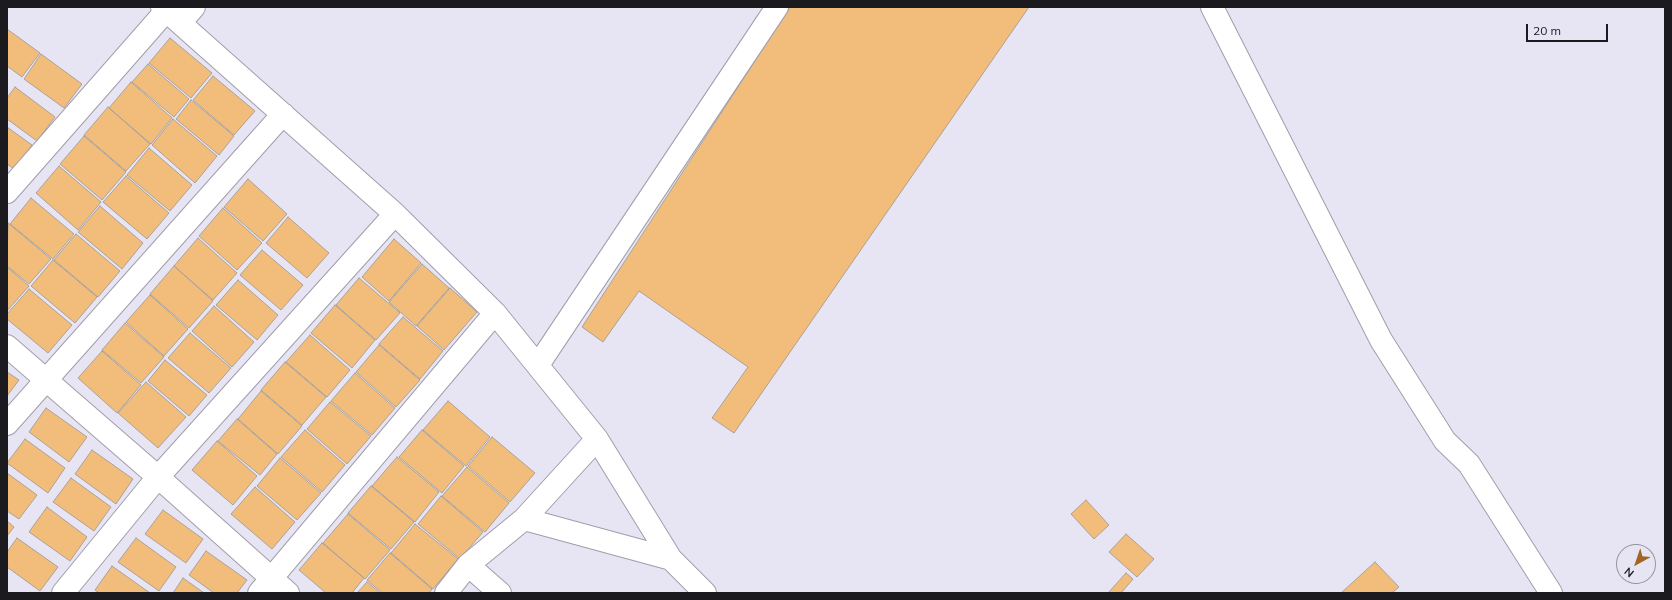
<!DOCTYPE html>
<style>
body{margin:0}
#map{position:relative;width:1672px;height:600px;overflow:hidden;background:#e7e5f3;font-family:Mulish,sans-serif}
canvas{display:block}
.frame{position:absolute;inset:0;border:8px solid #1b1a1f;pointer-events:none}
.north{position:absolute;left:1616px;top:544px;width:40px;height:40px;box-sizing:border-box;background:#e7e5f3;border:1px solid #95949e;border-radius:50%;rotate:220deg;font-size:11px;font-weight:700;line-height:16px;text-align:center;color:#1b1a1f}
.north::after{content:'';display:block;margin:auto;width:14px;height:18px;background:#9f6624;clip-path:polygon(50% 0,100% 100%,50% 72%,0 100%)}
.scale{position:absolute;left:1526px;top:24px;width:82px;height:18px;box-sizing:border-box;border:2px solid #1b1a1f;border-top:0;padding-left:5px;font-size:12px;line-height:14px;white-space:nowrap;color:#1b1a1f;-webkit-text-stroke:3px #e7e5f3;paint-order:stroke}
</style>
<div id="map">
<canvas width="1672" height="600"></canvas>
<div class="frame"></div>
<div class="north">N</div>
<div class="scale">20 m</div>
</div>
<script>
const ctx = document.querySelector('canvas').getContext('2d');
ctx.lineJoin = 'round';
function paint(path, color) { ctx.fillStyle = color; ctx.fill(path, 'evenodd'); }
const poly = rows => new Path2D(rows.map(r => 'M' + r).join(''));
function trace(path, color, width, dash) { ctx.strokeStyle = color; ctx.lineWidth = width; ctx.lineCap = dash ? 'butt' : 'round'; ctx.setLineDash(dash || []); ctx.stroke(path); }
const building = poly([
 [790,7,1029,7,734,433,712,418,748,367,639,291,603,342,582,327,790,7],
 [7,29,40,53,22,77,7,66,7,29],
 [170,38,212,73,191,98,149,63,170,38],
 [41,54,82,84,64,108,24,79,41,54],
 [148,64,189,99,174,117,132,82,148,64],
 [213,76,255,111,234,135,193,100,213,76],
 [131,82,172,118,151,144,109,108,131,82],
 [15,87,55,117,37,141,7,119,7,98,15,87],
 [191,100,234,136,219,155,176,119,191,100],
 [108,107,150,144,126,171,84,135,108,107],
 [173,119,217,156,195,183,152,145,173,119],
 [7,127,32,145,14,169,7,164,7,127],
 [84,136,126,172,102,200,60,164,84,136],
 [149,148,192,185,170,211,127,175,149,148],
 [59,166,101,202,78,230,36,193,59,166],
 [126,176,169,213,147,239,103,202,126,176],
 [248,179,287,214,263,241,224,207,248,179],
 [31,198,74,234,53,259,10,224,31,198],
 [100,206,143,243,122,269,78,232,100,206],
 [223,208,262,243,237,270,199,236,223,208],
 [288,217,329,253,307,278,266,243,288,217],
 [8,223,51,259,29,284,7,266,8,223],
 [76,234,120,271,98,297,54,260,76,234],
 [198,238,237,273,213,300,174,266,198,238],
 [394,239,421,263,389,301,362,277,394,239],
 [262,250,303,285,281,310,240,275,262,250],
 [53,260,97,297,75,323,31,286,53,260],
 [422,264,449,288,416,326,389,302,422,264],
 [174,266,213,301,189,328,150,294,174,266],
 [7,267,29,286,7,311,7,267],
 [359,278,400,313,376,340,336,305,359,278],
 [238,280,278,315,257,340,216,305,238,280],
 [450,288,477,312,444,350,417,326,450,288],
 [29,289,72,325,48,353,7,319,7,314,29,289],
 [150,295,188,329,164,356,126,322,150,295],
 [335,305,375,340,352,368,311,333,335,305],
 [214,306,254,342,232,367,192,331,214,306],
 [403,317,443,351,420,379,379,344,403,317],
 [125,323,164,357,141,383,102,350,125,323],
 [190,333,231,368,209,393,168,358,190,333],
 [310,335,350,370,327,397,286,362,310,335],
 [379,345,420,380,396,407,356,372,379,345],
 [102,351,141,385,117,413,78,378,102,351],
 [165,360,207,395,189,416,148,381,165,360],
 [285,362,326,397,302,425,261,390,285,362],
 [7,372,19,380,7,396,7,372],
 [355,373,395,408,372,435,331,401,355,373],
 [146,382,186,417,158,448,118,413,146,382],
 [261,391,302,426,278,454,238,419,261,391],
 [448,401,490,437,466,466,423,430,448,401],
 [330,402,371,436,347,464,307,429,330,402],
 [46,408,87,437,69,462,29,432,46,408],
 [237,419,277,454,260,475,218,441,237,419],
 [305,430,345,465,322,492,281,457,305,430],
 [422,430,464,466,442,493,399,457,422,430],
 [492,437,535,473,510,502,468,466,492,437],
 [25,439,65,468,48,493,7,463,25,439],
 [217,441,257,476,233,505,192,470,217,441],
 [92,450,133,479,116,504,75,474,92,450],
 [397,457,439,492,415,522,372,486,397,457],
 [280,458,321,493,297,520,257,486,280,458],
 [467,467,509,503,485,532,442,496,467,467],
 [7,473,37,495,19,519,7,511,7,473],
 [71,478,111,507,94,531,53,502,71,478],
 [371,486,414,522,391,549,348,513,371,486],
 [255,487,295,522,272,549,231,514,255,487],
 [441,496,483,532,460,559,418,524,441,496],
 [1086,500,1109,525,1094,539,1071,514,1086,500],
 [47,507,87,537,70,561,29,532,47,507],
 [163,510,203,539,186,563,145,534,163,510],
 [348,514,390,550,365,579,323,543,348,514],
 [7,521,14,527,7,536,7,521],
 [415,524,458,559,433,589,391,553,415,524],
 [1126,534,1154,559,1137,577,1109,552,1126,534],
 [17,538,58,567,40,591,7,567,7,552,17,538],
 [136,538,176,567,159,591,118,562,136,538],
 [322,543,364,578,352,593,326,593,299,570,322,543],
 [206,551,247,580,237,593,214,593,189,575,206,551],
 [390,553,432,589,429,593,382,593,367,580,390,553],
 [1375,562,1399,587,1392,593,1341,593,1375,562],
 [112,566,150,593,99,593,95,590,112,566],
 [1126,573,1133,579,1121,593,1108,593,1126,573],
 [183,578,204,593,173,593,183,578],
 [367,582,380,593,357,593,367,582]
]);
const street = poly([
 [162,7,395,214,495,313,597,439,671,559],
 [1212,7,1381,340,1445,441,1469,464,1551,593],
 [180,23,194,7],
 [7,192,166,11],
 [7,346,158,477,288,593],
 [538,365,777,7],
 [7,424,283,114],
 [524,519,597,439],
 [468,565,500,593],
 [63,593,158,477,395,214],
 [259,593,495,313],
 [446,593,468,565,524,519,671,559,705,593]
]);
paint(building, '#f2bd7b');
trace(building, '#aaa197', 1);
trace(street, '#a09eab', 24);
trace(street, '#fff', 22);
</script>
